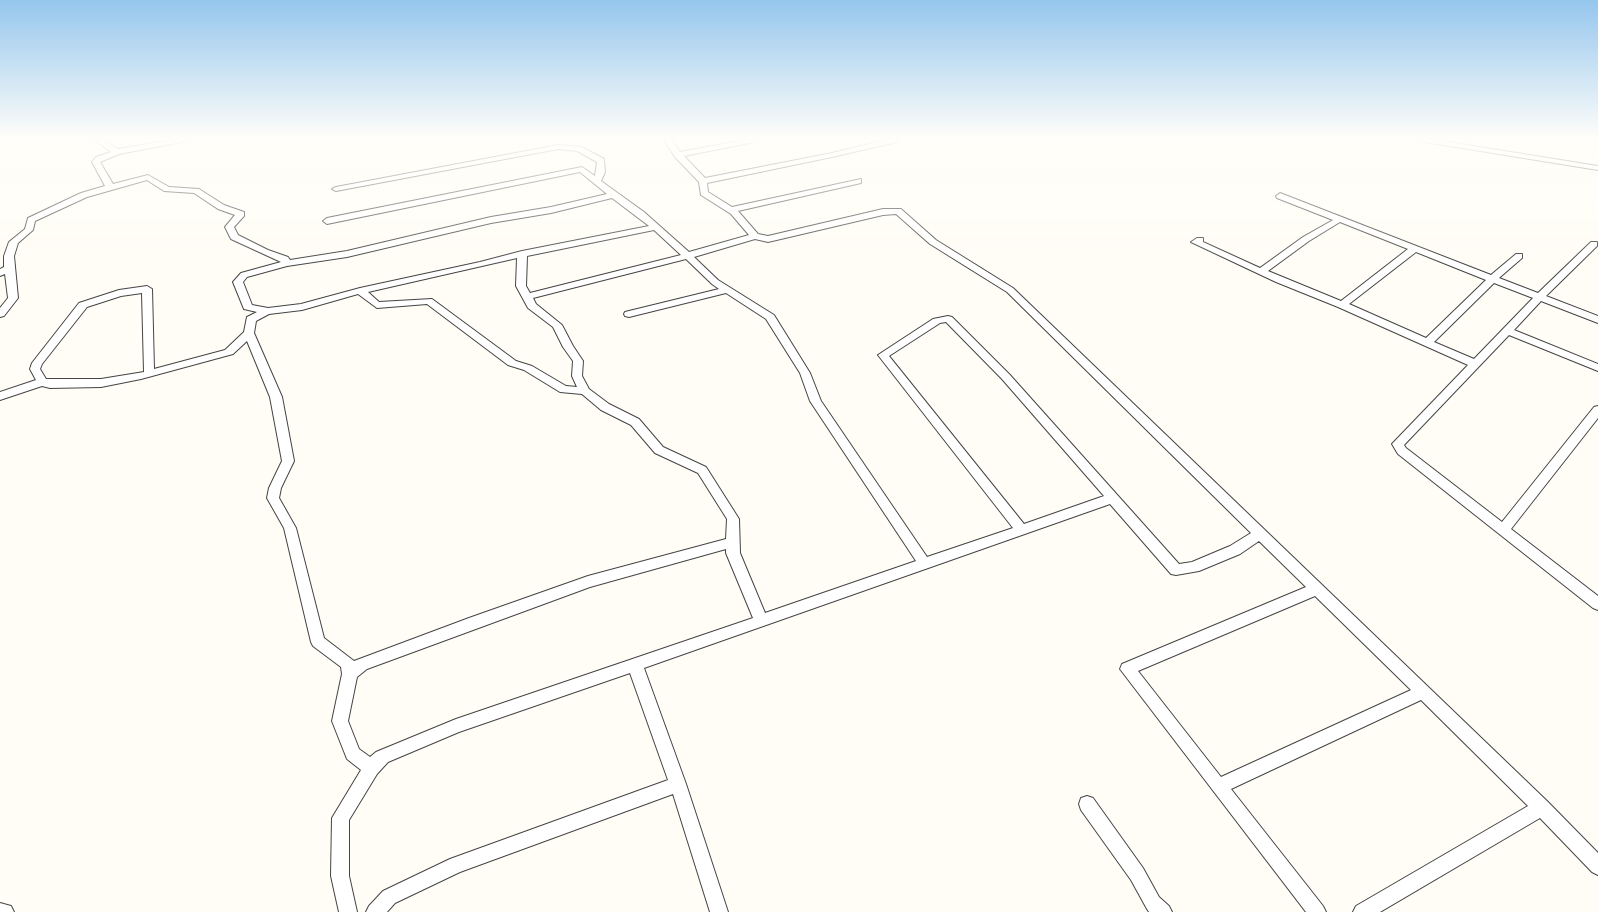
<!DOCTYPE html>
<style>
body{margin:0}
canvas{display:block;background:#fffdf5}
</style>
<canvas width="1598" height="912"></canvas>
<script>
const ctx = document.querySelector('canvas').getContext('2d');
ctx.lineJoin = 'round';
const poly = rows => new Path2D(rows.map(r => 'M' + r).join(''));
function trace(path, color, width, dash) { ctx.strokeStyle = color; ctx.lineWidth = width; ctx.lineCap = dash ? 'butt' : 'round'; ctx.setLineDash(dash || []); ctx.stroke(path); }
function paint(path, color) { ctx.fillStyle = color; ctx.fill(path, 'evenodd'); }
const street = poly([
 [95,140,103,140,118,149,172,140,186,140,182,142,119,154,100,162,113,184,148,175,169,187,199,189,224,205,244,212,244,216,234,227,238,235,268,250,288,257,290,260,347,251,491,217,551,207,607,194,580,172,327,224,323,221,327,218,582,167,595,176,597,162,577,151,558,149,336,191,332,189,336,187,558,145,582,147,604,159,605,172,601,181,644,212,689,252,749,235,731,214,701,195,699,182,675,157,664,140,672,140,680,152,745,140,758,140,754,142,684,156,705,178,832,153,886,140,898,140,897,142,832,157,707,183,708,192,732,207,861,179,861,183,738,211,758,234,768,236,883,209,901,209,936,240,1013,288,1548,802,1598,853,1598,875,1592,872,1540,818,1380,912,1353,912,1356,906,1528,806,1421,700,1231,789,1323,906,1326,912,1306,912,1120,669,1122,664,1306,587,1259,541,1240,554,1199,571,1176,575,1171,574,1110,504,644,668,686,784,728,912,710,912,673,794,460,872,395,903,387,912,366,912,369,906,383,891,450,859,668,780,630,673,459,732,388,762,377,774,349,820,349,876,357,912,339,912,331,876,332,818,361,770,347,759,332,721,342,674,341,667,313,646,311,642,284,528,267,498,269,488,282,461,270,397,247,341,233,354,141,379,101,387,50,388,42,386,0,400,0,392,36,380,30,369,32,363,79,303,119,290,147,286,152,289,154,369,225,350,244,332,247,317,257,312,244,309,233,282,241,273,281,262,231,239,225,227,235,215,218,209,194,193,164,191,147,180,87,197,35,221,33,230,18,243,14,256,18,298,4,316,0,317,0,308,8,298,5,274,0,276,0,269,4,267,4,256,9,242,25,229,28,218,81,193,105,186,92,162,96,157,111,152,95,140],
 [612,198,649,226,522,251,480,262,360,288,301,304,268,308,252,305,243,282,247,277,287,266,347,257,491,223,551,213,612,198],
 [896,214,930,244,1007,292,1251,533,1230,546,1192,562,1179,564,1010,375,952,317,948,316,933,319,878,355,1013,528,927,557,821,401,810,373,774,315,718,280,694,257,755,239,768,242,883,215,896,214],
 [654,230,681,255,530,293,526,286,527,256,654,230],
 [517,258,516,286,528,308,553,327,563,347,573,361,572,376,577,387,566,386,532,366,516,361,432,299,379,302,368,292,517,258],
 [686,259,712,284,719,289,625,312,624,314,625,316,629,317,726,293,766,319,800,373,810,401,916,561,765,613,740,553,739,519,706,467,663,447,639,419,609,404,589,389,582,376,583,361,573,346,562,325,536,304,533,298,686,259],
 [142,293,144,372,101,379,46,379,40,369,42,364,87,307,121,296,142,293],
 [358,294,377,308,427,304,508,365,524,370,560,392,582,394,601,410,631,425,655,453,698,473,727,519,726,539,588,576,469,618,354,661,324,638,296,528,279,498,281,488,294,461,282,397,254,333,256,321,269,314,302,310,358,294],
 [946,322,1002,379,1104,496,1024,524,889,356,940,323,946,322],
 [726,549,726,553,753,618,456,719,376,752,370,757,359,749,348,721,357,677,367,669,590,587,726,549],
 [1315,596,1411,690,1221,777,1138,671,1315,596],
 [1421,140,1436,140,1598,166,1598,170,1425,142,1421,140],
 [1280,193,1491,275,1516,254,1522,254,1522,258,1499,278,1538,293,1591,242,1597,242,1597,246,1546,296,1598,316,1598,323,1541,301,1514,330,1598,364,1598,371,1509,335,1404,445,1406,448,1502,522,1594,407,1598,406,1598,418,1511,529,1598,596,1598,610,1593,608,1398,454,1392,444,1468,365,1338,307,1276,282,1191,242,1197,238,1203,238,1203,242,1260,268,1303,237,1333,220,1277,198,1276,196,1280,193],
 [1340,222,1408,249,1341,301,1268,271,1309,241,1340,222],
 [1416,252,1486,280,1426,338,1349,304,1416,252],
 [1494,283,1533,298,1474,359,1434,342,1494,283],
 [1087,796,1093,798,1143,868,1159,897,1169,906,1172,912,1149,912,1147,909,1131,880,1081,810,1079,804,1081,798,1087,796],
 [0,903,11,906,14,912,0,912,0,903]
]);
trace(street, '#444', 2);
paint(street, '#fff');
const sky = ctx.createLinearGradient(0, 0, 0, 267);
sky.addColorStop(0, '#95c6ee');
sky.addColorStop(0.52, '#fffefa');
sky.addColorStop(1, '#fffefa00');
ctx.fillStyle = sky;
ctx.fillRect(0, 0, 1598, 267);
</script>
